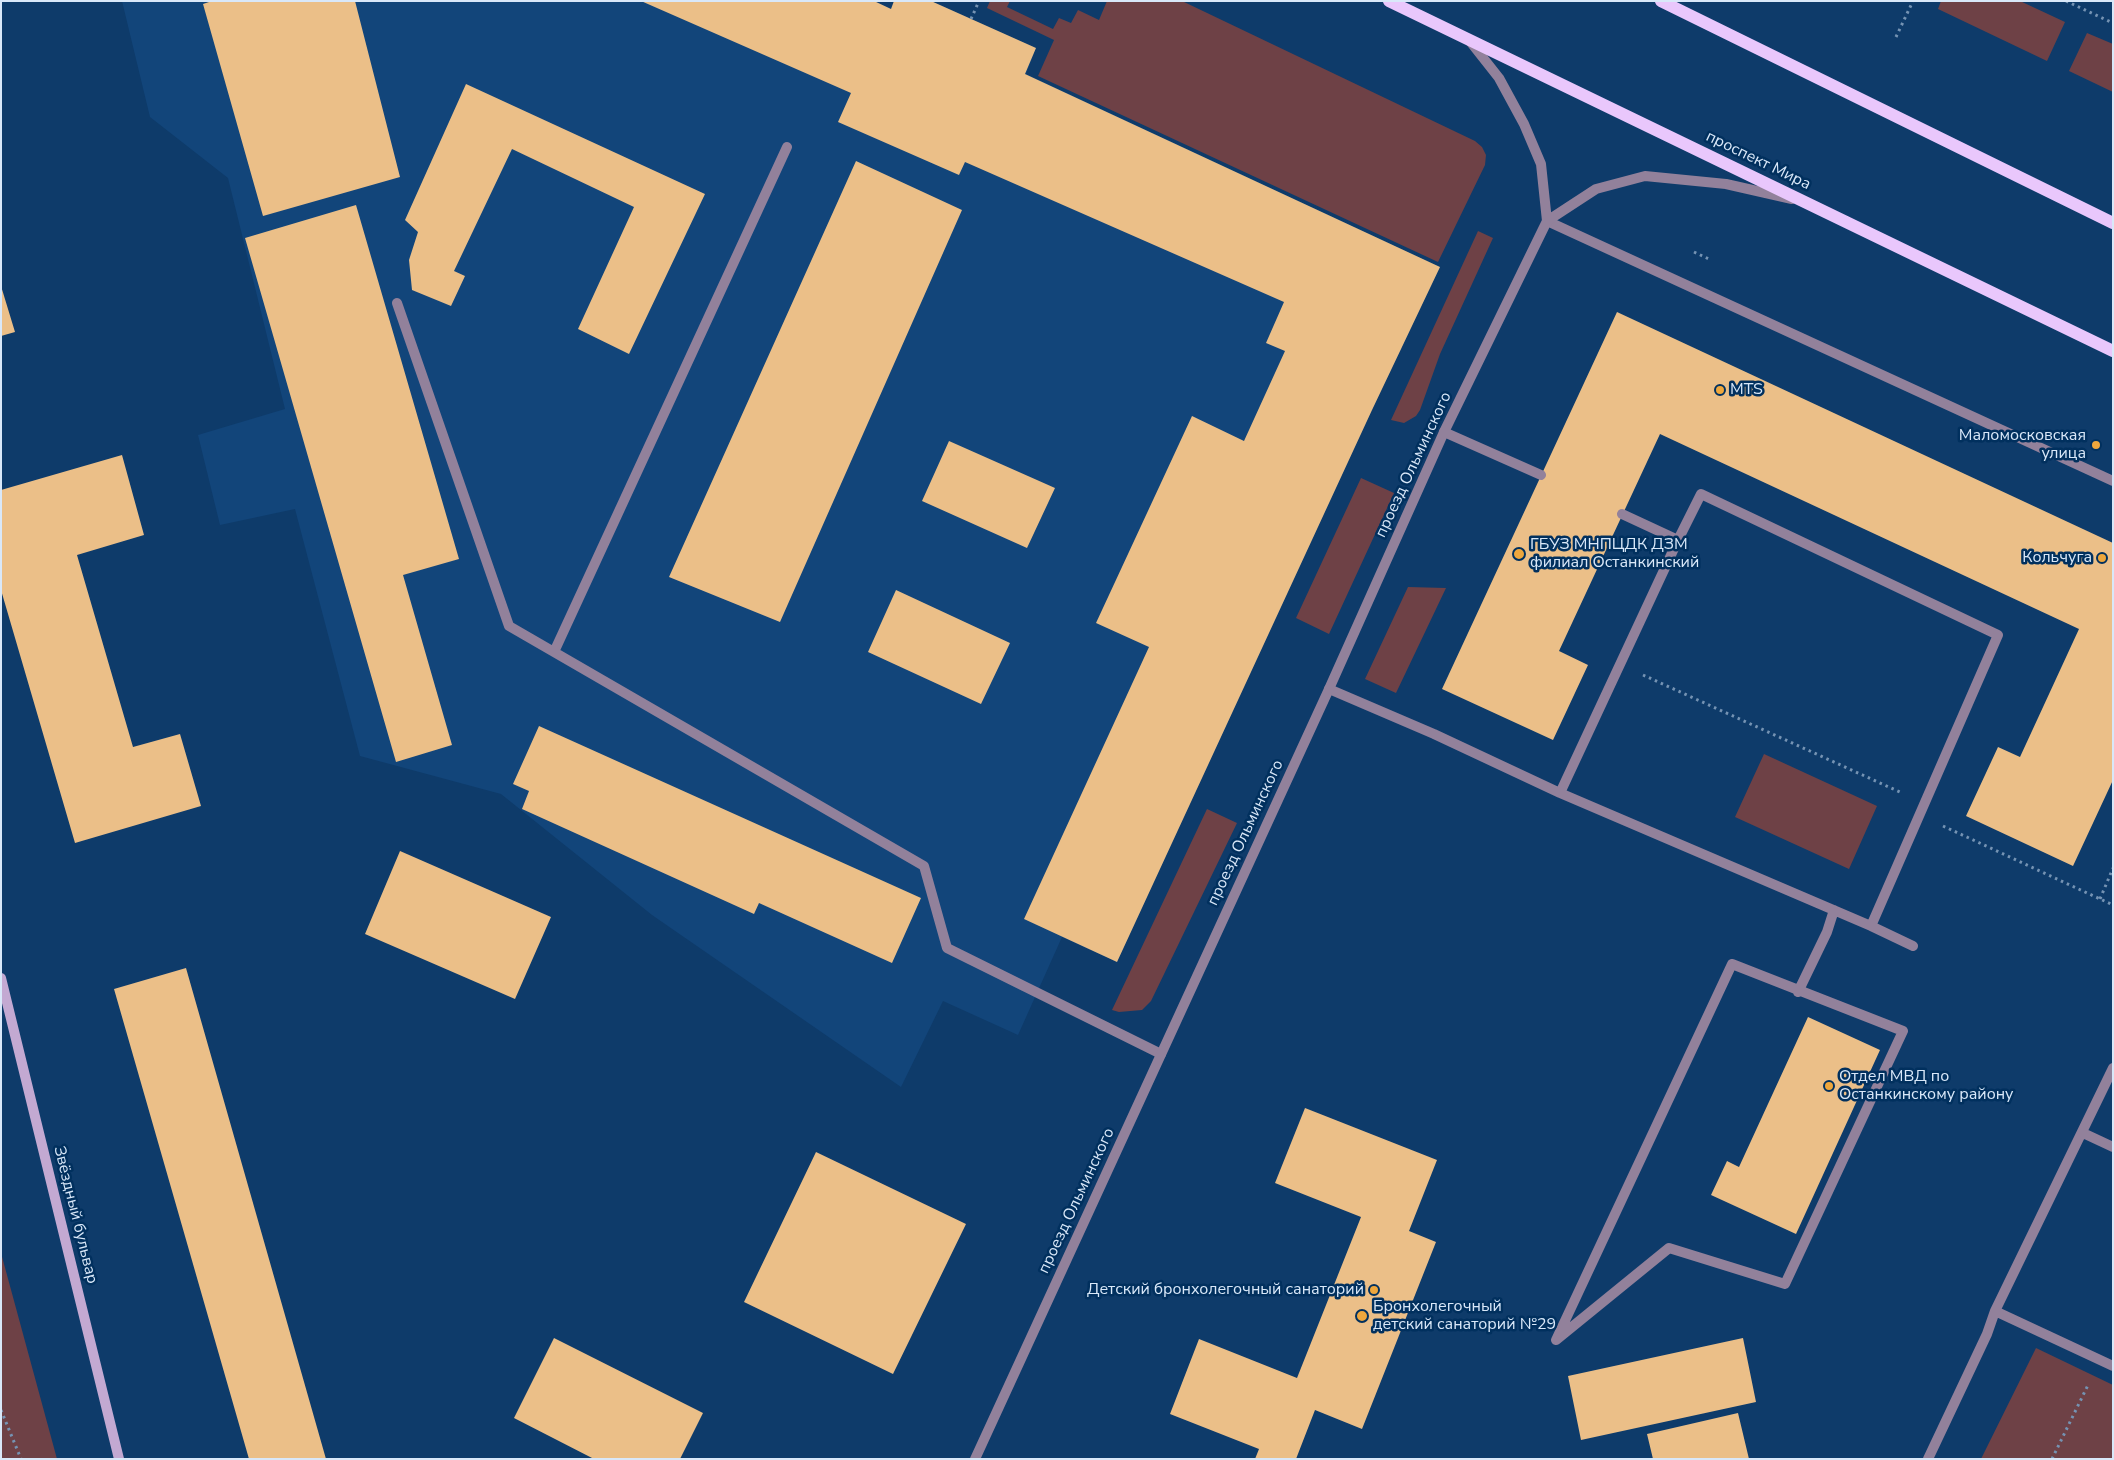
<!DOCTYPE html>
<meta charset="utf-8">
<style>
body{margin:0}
#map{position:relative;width:2114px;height:1460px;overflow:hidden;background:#0e3b6a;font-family:"Nunito Sans",sans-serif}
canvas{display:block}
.frame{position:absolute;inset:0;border:2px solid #d9e8f9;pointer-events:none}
</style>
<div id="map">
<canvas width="2114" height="1460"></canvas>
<div class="frame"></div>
</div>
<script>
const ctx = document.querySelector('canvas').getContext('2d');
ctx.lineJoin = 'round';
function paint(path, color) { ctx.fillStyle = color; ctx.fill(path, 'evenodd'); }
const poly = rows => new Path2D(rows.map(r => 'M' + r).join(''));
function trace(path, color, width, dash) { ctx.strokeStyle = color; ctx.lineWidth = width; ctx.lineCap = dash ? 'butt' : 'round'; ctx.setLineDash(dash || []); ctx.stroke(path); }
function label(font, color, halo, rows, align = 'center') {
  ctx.font = font + ' "Nunito Sans",sans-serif'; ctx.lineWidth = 5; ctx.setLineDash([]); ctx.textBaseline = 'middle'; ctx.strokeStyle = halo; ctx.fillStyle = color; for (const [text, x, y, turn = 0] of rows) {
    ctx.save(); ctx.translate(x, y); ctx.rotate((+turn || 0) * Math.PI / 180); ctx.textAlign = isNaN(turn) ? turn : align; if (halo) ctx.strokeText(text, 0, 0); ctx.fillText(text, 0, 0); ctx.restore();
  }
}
const built = poly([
 [122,1,874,1,891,9,894,1,931,1,1036,48,1026,74,1440,267,1372,410,1117,962,1062,937,1018,1035,943,1001,901,1087,652,915,501,794,360,756,295,509,220,525,198,435,285,409,228,178,150,117]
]);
const green = poly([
 [990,1,1010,1,1007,7,1053,29,1059,18,1071,23,1078,10,1099,20,1107,1,1182,1,1475,141,1482,147,1486,155,1485,165,1438,262,1038,76,1054,40,987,8],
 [1941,1,2020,1,2065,22,2047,61,1938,9],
 [2087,33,2113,44,2113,92,2069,71],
 [1478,231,1493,238,1440,354,1420,410,1416,416,1404,423,1391,420],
 [1361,478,1394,493,1329,634,1296,618],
 [1408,587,1446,588,1396,693,1365,679],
 [1764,754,1877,806,1849,869,1735,817],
 [1207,809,1237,823,1151,1001,1142,1010,1119,1012,1112,1010],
 [1,1253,57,1459,1,1459],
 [2036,1348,2113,1385,2113,1459,1981,1459]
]);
const building = poly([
 [212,1,355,1,400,177,263,216,203,4],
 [641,1,874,1,891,9,894,1,931,1,1036,48,1025,74,1440,267,1372,410,1117,962,1024,919,1149,647,1096,623,1192,416,1244,441,1285,351,1266,343,1284,302,965,162,959,175,838,122,851,93],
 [466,84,705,194,629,354,578,329,634,207,512,149,454,271,465,276,451,306,412,290,409,260,418,232,405,220],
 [856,161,962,210,780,622,669,577],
 [356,205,459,559,403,575,452,745,396,762,245,238],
 [1,286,15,332,1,336],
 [1617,312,2113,543,2113,780,2073,866,1966,816,1998,747,2020,757,2079,629,1660,434,1559,651,1588,665,1553,740,1442,689],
 [949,441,1055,488,1027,548,922,501],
 [122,455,144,535,77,555,133,747,180,734,201,806,75,843,1,590,1,490],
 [896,590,1010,643,981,704,868,652],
 [539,726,921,898,892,963,759,903,754,914,522,809,529,791,513,784],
 [400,851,551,917,515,999,365,934],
 [186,968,326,1459,249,1459,114,989],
 [1808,1017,1880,1050,1796,1234,1711,1195,1727,1161,1739,1167],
 [1305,1108,1437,1160,1409,1231,1436,1242,1362,1429,1315,1410,1296,1459,1255,1459,1259,1449,1170,1414,1199,1339,1297,1378,1361,1217,1275,1183],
 [816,1152,966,1224,893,1374,744,1302],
 [554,1338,703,1413,680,1459,594,1459,514,1418],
 [1743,1338,1756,1402,1581,1440,1568,1376],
 [1738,1413,1749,1459,1653,1459,1647,1434]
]);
const path = poly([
 [2066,1,2113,23],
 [971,19,979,1],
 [1896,37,1913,1],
 [1694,252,1709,259],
 [1643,675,1902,793],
 [1943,826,2113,905],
 [2100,899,2113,868],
 [1,1410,21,1459],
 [2052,1459,2089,1383]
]);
const lane = poly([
 [1547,221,2113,481],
 [397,303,509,626,924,866,947,948,1161,1054],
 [1444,432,1541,475],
 [1622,514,1678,540],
 [554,652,787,147],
 [1329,689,1434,734,1560,793,1678,540,1701,494,1998,635,1871,926],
 [1560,793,1871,926,1913,946],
 [1732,964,1903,1031,1785,1284,1669,1248,1556,1340,1732,964],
 [1798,992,1827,932,1834,910],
 [2083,1133,2113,1147],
 [1995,1311,2113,1366],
 [1928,1459,1987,1334,1995,1311,2113,1068]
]);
const street = poly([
 [1469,40,1499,78,1524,124,1541,164,1547,221],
 [975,1459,1329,689,1444,432,1547,221,1596,189,1645,176,1726,184,1792,199]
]);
const secondary = poly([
 [1,978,119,1459]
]);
const primary = poly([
 [1389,1,2113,351],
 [1661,1,2113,223]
]);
const markers = [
 [1720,390,5,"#eea73d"],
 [2096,445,5,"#eea73d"],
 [1519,554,6,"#eea73d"],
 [2102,558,5,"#eea73d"],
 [1829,1086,5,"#eea73d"],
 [1374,1290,5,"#eea73d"],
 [1362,1316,6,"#eea73d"]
];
const streetNames = [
 ["проспект Мира",1758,161,26],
 ["проезд Ольминского",1414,465,-65],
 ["проезд Ольминского",1246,833,-65],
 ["проезд Ольминского",1077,1201,-65],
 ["Звёздный бульвар",75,1215,76]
];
const poiNames = [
 ["MTS",1730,390],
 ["Маломосковская",2086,436,"right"],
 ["улица",2086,454,"right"],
 ["ГБУЗ МНПЦДК ДЗМ",1530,545],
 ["филиал Останкинский",1530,563],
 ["Кольчуга",2092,558,"right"],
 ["Отдел МВД по",1839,1077],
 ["Останкинскому району",1839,1095],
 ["Детский бронхолегочный санаторий",1364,1290,"right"],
 ["Бронхолегочный",1373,1307],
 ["детский санаторий №29",1373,1325]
];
paint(built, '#12457a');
paint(green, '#6e4146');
paint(building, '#ebbf88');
trace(path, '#7593b3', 3, [2.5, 4]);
trace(lane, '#92819b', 10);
trace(street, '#92819b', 10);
trace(secondary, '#c3a9d2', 10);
trace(primary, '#e9c7fc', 12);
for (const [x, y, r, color] of markers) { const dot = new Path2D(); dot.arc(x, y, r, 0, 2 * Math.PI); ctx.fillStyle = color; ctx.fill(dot); trace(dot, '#01305e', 2); }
label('16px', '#d9e8f9', '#01305e', streetNames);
label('16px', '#d9e8f9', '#01305e', poiNames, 'left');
</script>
